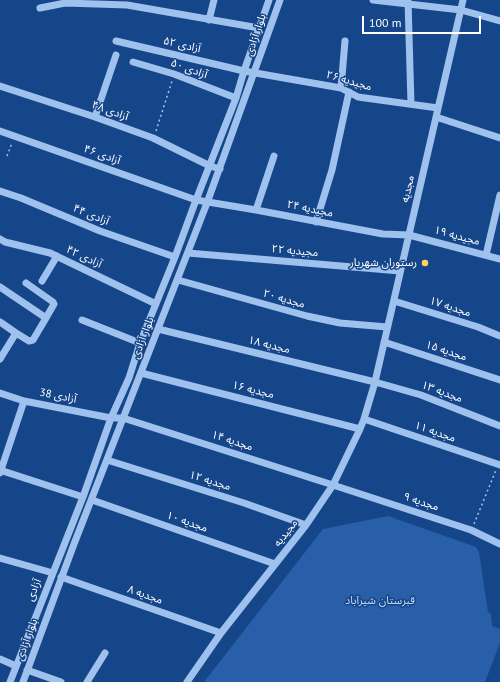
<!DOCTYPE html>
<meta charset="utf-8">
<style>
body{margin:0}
#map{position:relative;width:500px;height:682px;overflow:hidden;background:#16468a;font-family:"PT Sans",sans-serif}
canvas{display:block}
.scale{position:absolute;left:362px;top:16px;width:119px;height:18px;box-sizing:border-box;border:2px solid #fff;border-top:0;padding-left:5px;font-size:12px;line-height:14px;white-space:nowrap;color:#fff;-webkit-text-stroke:3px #16468a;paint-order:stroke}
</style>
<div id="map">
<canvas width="500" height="682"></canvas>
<div class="scale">100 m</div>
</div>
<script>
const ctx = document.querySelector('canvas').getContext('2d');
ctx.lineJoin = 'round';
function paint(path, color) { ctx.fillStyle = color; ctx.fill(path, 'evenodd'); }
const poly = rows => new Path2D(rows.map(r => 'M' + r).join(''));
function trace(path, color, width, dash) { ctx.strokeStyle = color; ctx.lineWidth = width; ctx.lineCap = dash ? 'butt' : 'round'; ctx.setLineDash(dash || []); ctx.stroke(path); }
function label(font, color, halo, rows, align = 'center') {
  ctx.font = font + ' "PT Sans","Noto Sans Arabic",sans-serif'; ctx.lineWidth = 3; ctx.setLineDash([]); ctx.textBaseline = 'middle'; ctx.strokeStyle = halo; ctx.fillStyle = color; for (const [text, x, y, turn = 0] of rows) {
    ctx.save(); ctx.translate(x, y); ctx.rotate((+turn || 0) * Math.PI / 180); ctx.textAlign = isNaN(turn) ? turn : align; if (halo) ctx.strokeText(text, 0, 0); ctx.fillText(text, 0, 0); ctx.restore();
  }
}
const green = poly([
 [388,516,476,547,479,552,488,612,491,614,492,626,500,629,500,643,485,682,204,682,323,529]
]);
const path = poly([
 [156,131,172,81],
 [7,156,12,143],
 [474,524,496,470]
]);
const minor = poly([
 [373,0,461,10,500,21],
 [408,0,411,104],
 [40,8,65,3,127,5,259,28],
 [209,20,214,0],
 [116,41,244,71,341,88,358,97,438,108],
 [133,62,174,74,236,98],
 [0,86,95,117,153,138,210,166,220,169],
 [341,88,345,41],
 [95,117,116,55],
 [436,117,500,138],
 [0,131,196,200,256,210,383,234,409,235,500,259],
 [0,191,21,198,100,231,175,257],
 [256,210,274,156],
 [316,222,332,170,349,92],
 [0,239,5,242,50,253,156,304],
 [188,253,400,271],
 [486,255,500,195],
 [178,280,307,316,340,323,387,327],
 [42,281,57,256],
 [0,287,46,318],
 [394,301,478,327,500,336],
 [82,320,140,343],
 [0,322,16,333,0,359],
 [158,329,375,382,421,395,500,426],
 [16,333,29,341,33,340,46,318,54,304,53,302,26,283],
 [384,342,500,380],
 [141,373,360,429],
 [0,393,24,401,111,418,123,418,333,485,471,530,500,544],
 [364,419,500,465],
 [107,460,244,503,306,525],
 [0,470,83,497],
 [0,473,24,401],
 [92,500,275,564],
 [0,558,53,573],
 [61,577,221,633],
 [0,659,16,666],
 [27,670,61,682],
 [10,682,83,497,111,418,129,378,140,343,175,257,196,200,236,98,244,71,269,0],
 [23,682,74,544,207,203,280,0],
 [87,682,105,653],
 [187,682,221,633,306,525,333,485,360,429,364,419,375,382,463,0]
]);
const markers = [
 [425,263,4,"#ffd45c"]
];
const streetNames = [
 ["بلوار آزادی",256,35,-71],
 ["آزادی ۵۲",182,45,13],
 ["آزادی ۵۰",189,69,20],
 ["مجیدیه ۲۶",349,81,16],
 ["آزادی ۴۸",110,111,20],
 ["آزادی ۴۶",102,155,20],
 ["مجدیه",408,189,-77],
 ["مجیدیه ۲۴",310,209,11],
 ["آزادی ۴۴",91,215,22],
 ["مجیدیه ۱۹",457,236,15],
 ["مجیدیه ۲۲",295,251,5],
 ["آزادی ۴۲",84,257,25],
 ["مجدیه ۲۰",284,299,16],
 ["مجدیه ۱۷",450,307,18],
 ["بلوار آزادی",143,338,-69],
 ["مجدیه ۱۸",269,345,14],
 ["مجدیه ۱۵",446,351,18],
 ["مجدیه ۱۶",253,390,14],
 ["مجدیه ۱۳",442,392,20],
 ["آزادی 38",58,396,11],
 ["مجدیه ۱۱",435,432,19],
 ["مجدیه ۱۴",232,441,18],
 ["مجدیه ۱۲",210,481,17],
 ["مجدیه ۹",421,502,18],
 ["مجدیه ۱۰",187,522,19],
 ["مجیدیه",286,533,-52],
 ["آزادی",34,590,-68],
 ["مجدیه ۸",145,595,19],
 ["بلوار آزادی",27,640,-70]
];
const poiNames = [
 ["رستوران شهریار",417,263]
];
const parkNames = [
 ["قبرستان شیرآباد",380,601]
];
paint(green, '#295fa8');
trace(path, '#9fc1ee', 1.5, [2, 3]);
trace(minor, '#9fc1ee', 7);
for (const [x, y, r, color] of markers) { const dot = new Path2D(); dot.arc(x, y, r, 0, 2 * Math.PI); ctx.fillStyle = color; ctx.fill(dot); trace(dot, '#16468a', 1.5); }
label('11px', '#fff', '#16468a', streetNames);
label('11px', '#fff', '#16468a', poiNames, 'right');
label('11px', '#c5dcfa', '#16468a', parkNames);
</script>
